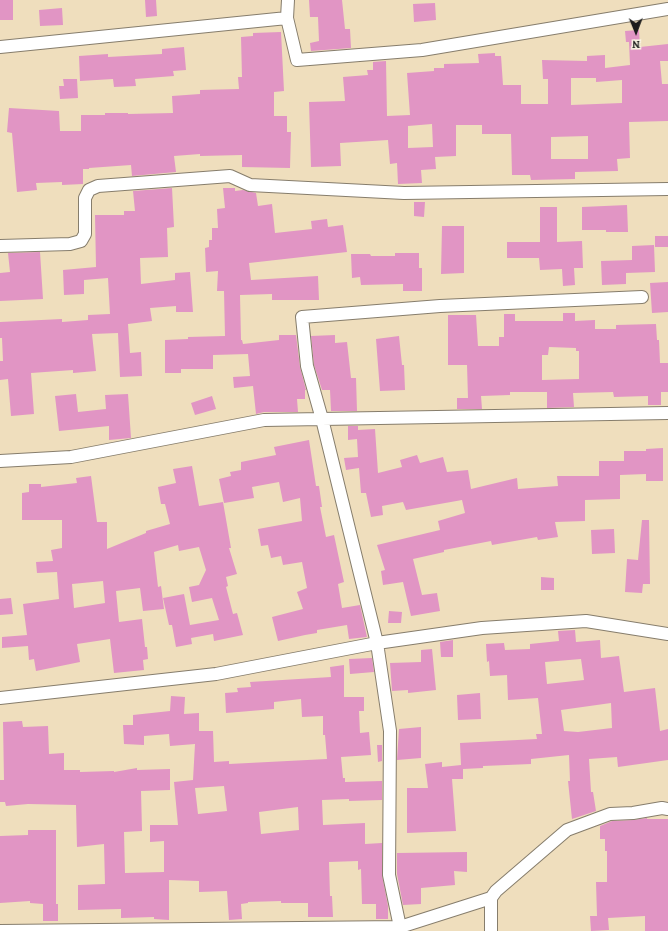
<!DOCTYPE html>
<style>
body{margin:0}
#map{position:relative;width:668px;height:931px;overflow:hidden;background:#efdebd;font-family:Alegreya,serif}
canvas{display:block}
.north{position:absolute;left:616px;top:12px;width:40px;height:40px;-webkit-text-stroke:3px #fcf5e5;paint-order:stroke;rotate:179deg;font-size:11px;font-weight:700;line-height:16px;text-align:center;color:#1c1c1c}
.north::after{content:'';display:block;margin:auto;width:14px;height:18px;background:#1c1c1c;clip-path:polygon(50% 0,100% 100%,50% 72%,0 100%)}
</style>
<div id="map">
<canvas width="668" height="931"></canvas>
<div class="north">N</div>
</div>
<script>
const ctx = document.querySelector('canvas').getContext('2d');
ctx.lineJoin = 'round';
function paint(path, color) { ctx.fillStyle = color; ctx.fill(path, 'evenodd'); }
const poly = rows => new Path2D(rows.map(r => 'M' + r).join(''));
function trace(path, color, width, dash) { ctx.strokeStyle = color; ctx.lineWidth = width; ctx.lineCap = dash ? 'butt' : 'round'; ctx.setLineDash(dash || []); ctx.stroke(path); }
const building = poly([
 [0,0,13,0,13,20,0,20],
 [145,0,156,0,157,16,146,17],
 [309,0,342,0,345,29,350,29,351,48,311,51,310,43,319,41,318,17,310,17],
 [435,3,436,20,414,22,413,4],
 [62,8,63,25,40,26,39,10],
 [639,30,640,47,668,44,668,61,660,61,662,84,668,84,668,121,629,122,630,158,617,159,618,171,575,172,575,179,531,180,530,175,512,175,511,134,482,134,482,125,456,125,456,156,435,157,436,169,421,170,422,183,398,184,397,163,390,164,388,140,340,143,341,166,311,167,309,102,345,101,343,77,368,75,367,70,373,70,373,62,386,61,387,116,410,115,407,73,434,71,434,68,444,68,444,64,479,63,478,54,495,53,495,56,501,56,503,85,521,85,521,104,548,104,548,79,543,79,542,60,587,61,587,56,605,55,605,68,630,65,629,42,626,42,625,31],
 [571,78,596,78,596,82,622,80,622,103,571,105],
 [432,124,433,147,408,148,408,126],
 [588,136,588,159,551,159,551,137],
 [281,32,284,91,274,92,274,116,287,116,287,132,291,132,290,168,242,167,242,155,200,156,200,154,174,156,176,172,132,176,131,165,89,168,89,169,83,169,83,184,62,185,62,182,36,183,37,190,17,192,12,133,7,132,9,108,59,111,60,131,81,131,81,115,105,115,105,113,128,113,128,114,173,113,172,96,200,94,200,90,239,89,238,77,242,77,241,37,253,36,253,33],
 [184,47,186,70,173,71,174,76,135,79,136,86,114,87,113,79,80,81,79,56,108,54,108,57,162,54,162,49],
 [63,79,77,79,78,98,60,99,59,86,64,86],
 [172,188,174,227,167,228,168,257,140,258,141,284,175,280,175,273,190,272,193,312,176,312,176,306,150,308,152,321,128,324,130,353,141,352,142,376,120,377,118,333,92,334,96,371,73,373,73,370,31,373,34,414,11,416,8,379,0,380,0,361,3,361,2,338,0,338,0,322,62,319,62,322,88,320,88,315,110,314,108,278,84,280,84,294,64,295,63,270,96,267,95,215,124,215,124,211,135,211,133,191],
 [223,188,235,188,235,191,243,190,256,193,258,206,272,204,275,233,312,229,311,221,327,219,328,227,343,225,347,252,249,263,251,280,318,276,319,300,272,300,272,294,240,295,241,340,242,340,243,344,279,340,279,335,296,335,300,367,306,390,305,390,305,399,297,399,298,412,264,412,256,414,253,386,234,388,233,377,250,376,248,354,213,355,213,369,181,369,181,373,165,373,165,340,188,339,188,337,225,336,224,291,217,291,218,271,206,272,205,248,209,247,209,240,212,240,212,228,218,228,217,209,225,208],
 [414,202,425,202,424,217,414,216],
 [627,205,628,232,606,232,606,230,582,230,582,207],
 [540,207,557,207,557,242,582,241,583,268,574,268,575,285,563,286,562,269,540,270,539,258,507,258,507,242,540,242],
 [442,226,464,226,464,273,441,274],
 [655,236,668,236,668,247,655,247],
 [654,245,655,272,626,273,626,284,602,285,601,261,632,260,632,246],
 [40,252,43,299,0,301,0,273,10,272,8,253],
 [395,253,419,253,419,268,422,268,422,291,403,291,403,284,361,285,360,277,352,278,351,254,370,254,371,256,395,256],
 [668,282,668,312,652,313,650,283],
 [563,313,575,313,575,321,595,320,595,329,616,329,616,325,656,324,657,340,659,340,660,363,668,363,668,392,661,392,661,405,648,405,648,396,614,397,613,392,573,393,574,407,547,408,547,392,510,392,510,395,481,396,482,409,457,409,457,398,468,398,467,365,448,365,448,315,476,315,478,346,499,346,499,337,504,337,504,314,515,314,515,321,563,321],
 [549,347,576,348,576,351,579,351,579,379,542,380,542,355,548,355],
 [335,335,335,343,347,342,351,378,356,378,357,411,331,411,330,390,322,390,314,365,311,336],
 [399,336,402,365,404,365,405,390,380,391,376,339],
 [76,394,78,412,106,409,105,395,128,394,131,438,109,440,109,426,59,431,55,396],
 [212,396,216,409,195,415,191,403],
 [348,426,358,426,358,430,375,429,378,473,402,467,400,460,417,455,420,463,443,457,447,472,468,470,471,489,517,478,518,489,558,486,557,476,599,476,599,461,624,461,624,451,646,451,646,449,663,448,663,481,646,481,646,474,620,475,620,499,585,500,585,521,555,522,558,537,538,540,537,537,492,545,491,541,444,550,444,552,413,559,422,595,437,593,440,611,411,616,403,582,383,585,381,571,385,570,377,545,440,530,438,521,465,513,462,500,406,510,403,502,382,506,383,515,371,517,366,493,361,493,359,468,346,470,344,458,358,457,357,439,348,440],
 [309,440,316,486,319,486,322,507,320,507,326,537,334,535,344,582,338,584,342,608,360,605,367,637,349,639,347,625,317,630,317,633,305,635,278,641,272,617,303,609,297,592,307,588,302,562,283,565,281,556,271,558,268,545,261,546,258,529,302,521,300,498,283,502,279,482,252,487,254,498,224,503,219,479,231,476,230,472,241,470,241,462,276,455,274,447],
 [192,466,199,506,223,502,231,548,229,548,237,574,226,577,228,586,226,587,233,614,237,613,243,635,214,641,213,634,191,638,192,644,176,647,172,625,169,625,163,598,184,594,190,625,219,620,212,598,192,602,189,587,199,585,206,570,199,547,179,551,178,545,154,552,158,587,161,586,164,609,143,611,140,588,116,591,119,622,142,619,145,647,147,647,148,659,143,660,144,670,114,673,110,639,77,644,80,662,36,671,34,659,29,660,28,646,2,648,2,637,27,635,23,604,59,599,57,572,37,573,36,562,53,561,51,550,62,548,62,520,22,520,22,493,29,492,29,484,41,484,41,487,77,483,76,478,91,476,97,522,107,522,107,549,146,533,146,531,170,524,165,504,161,504,158,487,176,483,173,469],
 [103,581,105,603,74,608,72,584],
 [642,520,649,520,650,584,643,584,642,593,625,592,627,559,638,560],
 [614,529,615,553,592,554,591,530],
 [541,577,554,578,554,590,541,590],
 [11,598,13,614,0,615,0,599],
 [389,611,402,612,401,623,388,623],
 [575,630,576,642,600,640,601,658,619,656,624,692,655,688,660,731,668,729,668,760,618,767,617,757,589,759,591,792,593,792,596,811,572,819,568,781,570,781,569,755,531,759,531,764,483,766,483,768,463,769,463,779,452,779,456,831,407,833,407,788,428,788,425,764,442,762,442,767,461,765,460,743,537,739,536,734,542,734,538,698,508,700,507,675,490,676,489,661,487,662,486,644,504,643,505,650,530,649,530,644,559,641,558,631],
 [581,659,584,680,547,684,545,662],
 [611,703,612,728,578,732,564,731,561,710],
 [453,640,453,657,441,657,440,642],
 [432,649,436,690,408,693,408,690,392,691,390,663,421,662,421,650],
 [372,658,374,672,350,674,349,659],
 [344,665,344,697,364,697,364,711,359,711,360,733,369,732,371,755,341,757,343,778,345,778,345,782,382,781,382,800,349,801,349,799,322,800,323,825,365,823,365,844,382,843,382,875,388,906,388,919,376,919,376,904,362,904,361,869,358,870,358,861,329,862,330,896,332,896,333,917,308,917,308,903,281,903,281,901,248,902,248,903,241,904,242,919,229,920,227,891,199,892,199,881,169,880,169,920,154,919,154,917,121,918,121,909,78,910,78,885,105,884,104,844,77,847,76,805,28,804,6,806,5,802,0,802,0,780,4,780,3,722,22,721,23,727,48,726,49,754,64,753,64,770,80,770,80,772,114,771,114,772,137,768,137,770,170,769,170,790,141,791,142,831,124,832,125,873,164,872,164,841,150,842,150,825,178,825,174,782,193,780,195,744,170,746,169,734,144,736,144,745,124,744,123,725,133,725,133,715,170,711,171,696,185,697,184,714,199,713,199,731,213,731,214,762,229,761,229,764,327,759,325,735,323,735,323,716,302,717,301,699,274,702,274,709,226,713,225,693,238,692,237,688,251,687,250,682,331,677,330,667],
 [224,786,227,811,198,814,195,788],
 [298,807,299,830,261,834,259,812],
 [480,693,481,719,458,720,457,695],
 [421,727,421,758,397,760,399,729],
 [377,745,382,745,382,761,378,762],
 [647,818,647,819,668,819,668,931,645,931,645,916,608,918,609,930,591,931,590,916,597,916,596,882,607,882,607,851,605,851,605,839,600,839,600,826,612,821,633,820],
 [28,830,56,830,56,904,58,904,58,921,43,921,43,904,30,903,30,901,0,903,0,836,28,835],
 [467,852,467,872,454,871,455,885,421,888,421,904,403,905,397,874,397,853]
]);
const street = poly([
 [288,0,287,18,297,60,422,50,668,9],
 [0,47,287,18],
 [0,246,70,244,81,241,85,234,85,198,89,190,98,186,230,176,250,185,404,193,668,189],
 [0,461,71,457,264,420,668,413],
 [0,698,216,674,377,643,482,628,586,621,668,634],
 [400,927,389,875,390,731,377,643,322,419,307,366,302,317,440,306,642,297],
 [0,931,400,927,491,898],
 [491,931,491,898,496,891,567,830,610,814,633,813,662,808,668,809]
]);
paint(building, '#e195c4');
trace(street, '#867d6c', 14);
trace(street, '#fff', 12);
</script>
